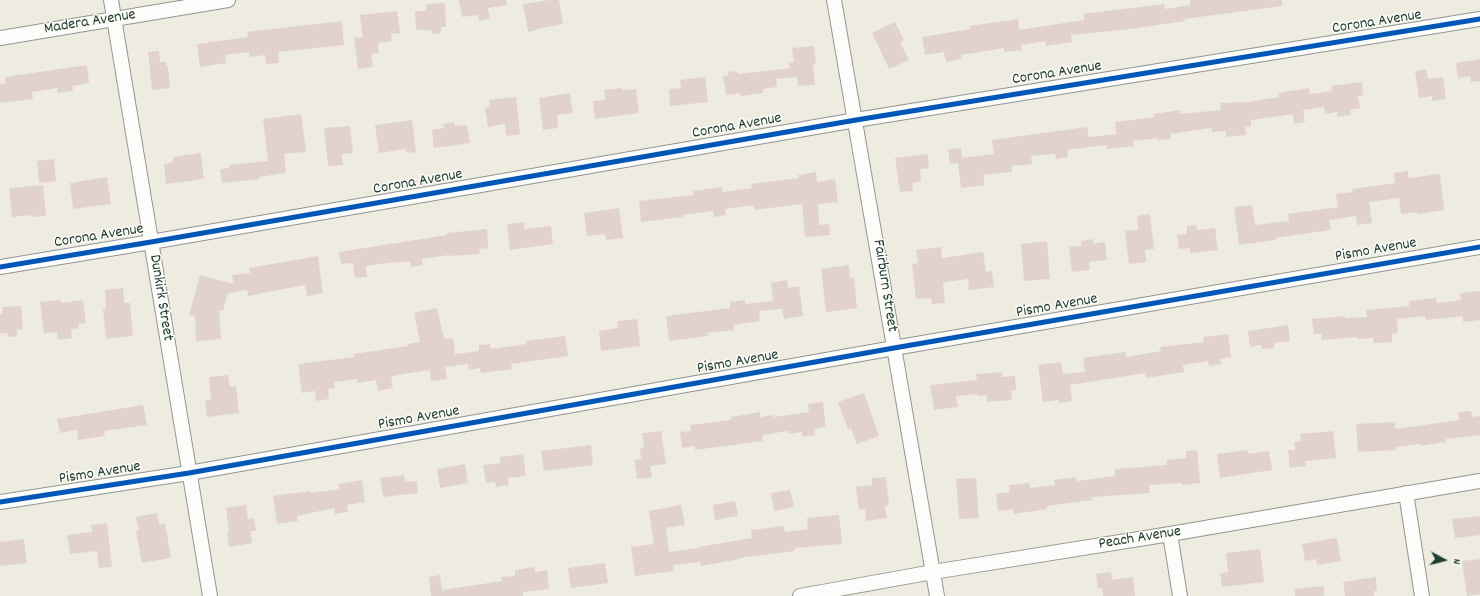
<!DOCTYPE html>
<style>
body{margin:0}
#map{position:relative;width:1480px;height:596px;overflow:hidden;background:#eeece1;font-family:Dekko,sans-serif}
canvas{display:block}
.north{position:absolute;left:1424px;top:540px;width:40px;height:40px;-webkit-text-stroke:3px #fdfcf7;paint-order:stroke;rotate:97deg;font-size:11px;font-weight:700;line-height:16px;text-align:center;color:#1f3d34}
.north::after{content:'';display:block;margin:auto;width:14px;height:18px;background:#1f3d34;clip-path:polygon(50% 0,100% 100%,50% 72%,0 100%)}
</style>
<div id="map">
<canvas width="1480" height="596"></canvas>
<div class="north">N</div>
</div>
<script>
const ctx = document.querySelector('canvas').getContext('2d');
ctx.lineJoin = 'round';
function paint(path, color) { ctx.fillStyle = color; ctx.fill(path, 'evenodd'); }
const poly = rows => new Path2D(rows.map(r => 'M' + r).join(''));
function trace(path, color, width, dash) { ctx.strokeStyle = color; ctx.lineWidth = width; ctx.lineCap = dash ? 'butt' : 'round'; ctx.setLineDash(dash || []); ctx.stroke(path); }
function label(font, color, halo, rows, align = 'center') {
  ctx.font = font + ' Dekko,sans-serif'; ctx.lineWidth = 3; ctx.setLineDash([]); ctx.textBaseline = 'middle'; ctx.strokeStyle = halo; ctx.fillStyle = color; for (const [text, x, y, turn = 0] of rows) {
    ctx.save(); ctx.translate(x, y); ctx.rotate((+turn || 0) * Math.PI / 180); ctx.textAlign = isNaN(turn) ? turn : align; if (halo) ctx.strokeText(text, 0, 0); ctx.fillText(text, 0, 0); ctx.restore();
  }
}
const building = poly([
 [459,0,506,0,507,5,488,8,490,19,479,21,478,15,462,17],
 [549,0,559,0,563,24,537,29,537,30,528,32,523,4],
 [1190,0,1282,0,1282,6,1184,19,1185,21,1131,29,1071,35,1072,42,1046,46,1045,41,1021,45,1022,50,1004,52,1004,48,961,55,961,59,946,62,944,52,925,55,922,37,970,29,969,26,1018,19,1019,30,1084,20,1083,14,1164,4,1165,9,1190,5],
 [445,3,446,27,441,27,441,33,432,34,431,30,416,30,415,11,426,11,426,4],
 [397,11,400,33,391,34,392,41,378,43,379,53,371,54,373,67,358,69,354,38,363,37,360,15],
 [342,21,344,45,278,52,279,63,266,64,265,55,250,57,249,52,225,55,226,63,200,67,197,44,248,37,247,32],
 [895,22,904,40,900,42,909,60,889,69,872,33],
 [814,46,816,64,813,64,815,85,798,86,797,77,776,79,777,87,763,89,763,93,741,96,740,93,726,95,723,76,729,75,728,72,737,71,738,74,790,68,789,63,794,62,792,48],
 [159,51,160,62,166,62,167,66,168,66,170,88,152,90,148,52],
 [1480,59,1480,81,1471,82,1470,76,1458,78,1456,63],
 [87,65,89,83,72,86,73,91,58,93,57,88,32,92,33,99,0,103,0,84,5,83,5,77],
 [1426,69,1428,79,1443,77,1446,99,1432,101,1432,96,1419,98,1415,71],
 [705,77,708,102,670,106,669,89,681,88,680,80],
 [1362,82,1363,95,1358,96,1360,108,1350,110,1351,115,1337,117,1337,112,1325,114,1324,107,1303,110,1305,122,1294,124,1293,114,1251,120,1251,126,1245,127,1246,135,1226,137,1226,131,1212,132,1211,128,1170,134,1171,139,1158,140,1158,138,1133,141,1134,146,1106,149,1106,145,1067,150,1068,157,1056,159,1055,154,1031,156,1032,164,1011,166,1012,172,983,175,985,185,961,188,958,163,950,164,948,149,961,148,962,158,994,154,992,140,1087,127,1089,137,1116,134,1115,122,1155,117,1154,114,1180,110,1180,114,1221,110,1220,103,1249,102,1279,97,1278,93,1309,88,1310,94,1332,91,1331,86],
 [622,88,622,90,636,89,639,113,595,119,593,101,605,100,604,90],
 [570,93,573,113,557,115,558,128,543,130,539,98],
 [516,97,520,134,506,136,505,124,488,127,485,108,490,107,489,100],
 [301,114,306,152,284,154,286,173,259,177,259,179,222,183,220,169,229,168,229,165,268,161,263,119],
 [412,120,416,152,407,153,406,149,379,153,375,125],
 [454,122,455,126,467,125,470,143,434,148,432,130,444,128,443,124],
 [350,126,353,153,342,154,343,165,328,166,324,128],
 [201,153,204,179,166,184,164,164,173,162,173,157],
 [928,154,929,168,920,169,921,181,912,183,913,191,900,192,895,158],
 [54,159,56,181,39,183,37,161],
 [1408,171,1409,178,1440,174,1444,210,1417,214,1417,212,1401,214,1399,198,1369,202,1372,223,1357,225,1356,216,1329,220,1331,230,1276,238,1276,240,1239,245,1234,207,1252,205,1255,225,1289,221,1288,214,1338,207,1336,194,1353,192,1352,189,1395,183,1394,173],
 [816,172,817,182,835,179,838,202,818,204,819,225,829,224,830,235,805,237,802,204,754,210,754,205,725,209,726,215,714,217,713,211,683,215,683,217,641,222,639,201,693,195,693,191,722,187,723,192,752,188,751,184,799,178,798,175],
 [107,177,111,204,73,209,70,183],
 [43,185,46,216,33,217,33,215,12,217,9,188],
 [619,208,623,238,606,240,605,234,587,236,584,213],
 [1150,214,1154,249,1145,250,1146,262,1129,264,1125,231,1138,230,1137,216],
 [524,222,524,229,551,226,553,244,510,250,507,224],
 [1197,225,1197,230,1215,228,1218,250,1190,253,1190,248,1179,249,1177,235,1187,234,1187,226],
 [487,229,488,248,479,249,480,254,449,256,449,255,422,259,423,265,411,267,410,261,395,263,395,262,366,266,367,277,355,278,353,263,341,264,339,252,447,235,447,233],
 [1093,239,1093,244,1105,242,1107,260,1089,262,1090,270,1072,272,1069,247,1081,246,1081,241],
 [1047,241,1050,279,1024,281,1021,244],
 [941,247,942,258,983,252,986,272,992,271,994,287,969,290,968,279,945,282,945,283,943,283,945,303,932,304,931,298,916,299,912,264,918,263,916,250],
 [318,256,323,293,307,296,305,285,248,296,247,290,228,293,223,311,219,310,221,339,196,341,195,316,189,315,200,275,234,284,232,275,250,273,249,268],
 [849,265,850,278,854,277,857,308,826,312,821,269],
 [787,280,788,288,799,286,803,316,784,319,782,309,759,311,760,321,734,325,734,330,707,333,708,336,669,341,666,316,730,308,730,302,745,300,745,304,773,301,771,283],
 [123,288,124,303,130,303,133,336,106,339,103,309,106,308,105,290],
 [1480,291,1480,320,1463,322,1463,316,1426,320,1425,316,1397,319,1398,333,1392,334,1392,342,1374,343,1373,338,1357,339,1357,337,1322,340,1321,334,1314,334,1312,319,1345,316,1345,318,1367,317,1366,310,1409,306,1409,301,1436,298,1437,303,1461,300,1460,293],
 [61,300,61,303,83,300,86,323,78,324,79,328,71,329,72,338,58,340,57,332,44,333,40,302],
 [21,306,23,329,17,330,17,336,8,337,7,333,0,333,0,314,3,314,2,307],
 [437,308,444,339,453,338,455,354,479,351,479,345,490,344,491,349,526,344,526,341,565,336,568,356,511,364,512,369,481,373,480,368,469,370,468,364,445,367,447,379,431,381,430,370,403,374,391,377,393,388,378,391,376,380,358,383,357,379,334,382,335,388,328,389,329,399,316,401,315,391,302,393,298,364,354,357,353,354,408,346,408,344,420,342,414,313],
 [637,319,640,346,601,351,599,331,618,328,617,321],
 [1288,325,1290,341,1274,343,1274,348,1262,349,1261,345,1250,347,1248,331],
 [1228,334,1231,357,1220,359,1221,364,1209,366,1208,361,1183,365,1184,372,1146,378,1145,373,1070,385,1072,401,1059,403,1059,400,1043,402,1038,365,1061,362,1063,374,1085,372,1083,358,1125,352,1126,357,1161,351,1160,347,1204,342,1203,337],
 [1002,372,1002,377,1015,376,1016,390,1011,391,1012,400,987,402,987,395,978,396,978,394,956,396,958,407,934,410,930,385,977,380,976,374],
 [228,375,230,387,236,386,239,413,207,417,205,400,211,400,209,377],
 [864,393,879,436,857,444,851,428,848,429,838,402],
 [823,402,826,427,814,429,815,435,803,437,802,432,789,434,788,431,762,435,763,441,695,450,695,446,682,448,680,432,691,431,690,425,731,420,731,417,760,412,760,417,773,415,773,417,809,412,808,404],
 [143,405,147,425,104,431,105,436,78,440,77,430,60,433,57,419],
 [1471,411,1472,417,1480,416,1480,435,1446,439,1446,442,1421,446,1421,444,1396,447,1396,450,1358,452,1356,424,1395,422,1395,429,1459,420,1458,412],
 [661,431,666,464,650,466,652,477,637,479,634,460,641,459,640,448,644,448,642,433],
 [1333,431,1336,458,1305,461,1306,466,1290,468,1288,450,1295,450,1294,442,1301,441,1300,434],
 [591,445,593,465,544,471,541,451],
 [1197,450,1200,483,1182,485,1182,483,1149,485,1150,493,1091,497,1092,500,1047,506,1047,509,1014,514,1013,509,998,511,996,494,1010,492,1009,485,1029,483,1030,488,1055,485,1054,480,1076,477,1077,481,1115,476,1115,469,1167,465,1167,460,1186,458,1186,451],
 [1248,450,1248,454,1269,451,1272,470,1220,478,1217,454],
 [523,454,526,476,508,478,509,485,496,487,495,482,486,483,483,465,500,463,500,457],
 [465,464,468,483,440,488,437,469],
 [404,475,405,482,417,481,418,493,383,497,380,478],
 [886,477,889,505,885,506,887,518,866,521,865,509,859,510,856,487,872,485,872,478],
 [976,478,979,518,959,519,956,479],
 [362,480,365,502,347,505,348,512,335,514,334,508,297,516,298,521,277,524,273,496,310,491,311,493,339,489,338,484],
 [790,490,794,507,774,511,771,493],
 [735,501,738,516,715,520,713,505],
 [246,505,248,519,254,518,256,531,251,531,252,543,229,547,227,533,229,532,226,508],
 [681,505,685,525,666,528,669,552,698,548,698,547,752,538,751,530,784,526,785,532,808,529,807,518,839,515,842,544,795,548,795,551,740,558,740,559,701,566,700,562,673,565,674,571,635,576,631,547,654,544,649,511],
 [157,513,159,524,165,523,171,558,142,563,136,531,139,531,136,517],
 [1480,516,1480,535,1455,538,1452,519],
 [107,523,112,567,99,568,97,551,70,554,67,535,92,532,91,525],
 [1337,538,1341,561,1317,565,1316,559,1305,561,1302,544],
 [24,539,27,563,0,566,0,542],
 [1260,549,1264,582,1222,587,1220,573,1228,572,1226,553],
 [1480,559,1480,594,1467,596,1462,561],
 [605,563,608,583,571,588,568,568],
 [535,567,535,572,547,570,549,589,523,592,523,596,431,596,429,577,440,575,442,590,502,581,501,577,515,576,515,570],
 [1111,572,1112,580,1133,577,1135,596,1103,596,1102,588,1098,589,1096,574],
 [1376,577,1377,591,1374,591,1374,596,1345,596,1343,582],
 [1324,586,1324,596,1295,596,1294,589]
]);
const minor = poly([
 [111,0,210,596],
 [834,0,937,596],
 [0,38,228,0],
 [0,267,151,242,856,120,1480,19],
 [1406,493,1422,596],
 [0,502,189,473,894,348,1480,247],
 [1170,534,1180,596],
 [800,596,933,572,1170,534,1480,481]
]);
const cycleway = poly([
 [0,267,151,242,856,120,1480,19],
 [0,502,189,473,894,348,1480,247]
]);
const streetNames = [
 ["Madera Avenue",90,23,-9],
 ["Corona Avenue",1377,23,-9],
 ["Corona Avenue",1057,74,-9],
 ["Corona Avenue",737,127,-10],
 ["Corona Avenue",418,183,-10],
 ["Corona Avenue",99,237,-9],
 ["Pismo Avenue",1376,251,-10],
 ["Fairburn Street",884,286,81],
 ["Dunkirk Street",160,298,81],
 ["Pismo Avenue",1057,307,-10],
 ["Pismo Avenue",738,363,-10],
 ["Pismo Avenue",419,419,-10],
 ["Pismo Avenue",100,474,-9],
 ["Peach Avenue",1140,539,-9]
];
paint(building, '#e1d3cb');
trace(minor, '#92968f', 16);
trace(minor, '#fcfcfa', 14);
trace(cycleway, '#0057b8', 5);
label('16px', '#1f3d34', '#fdfcf7', streetNames);
</script>
